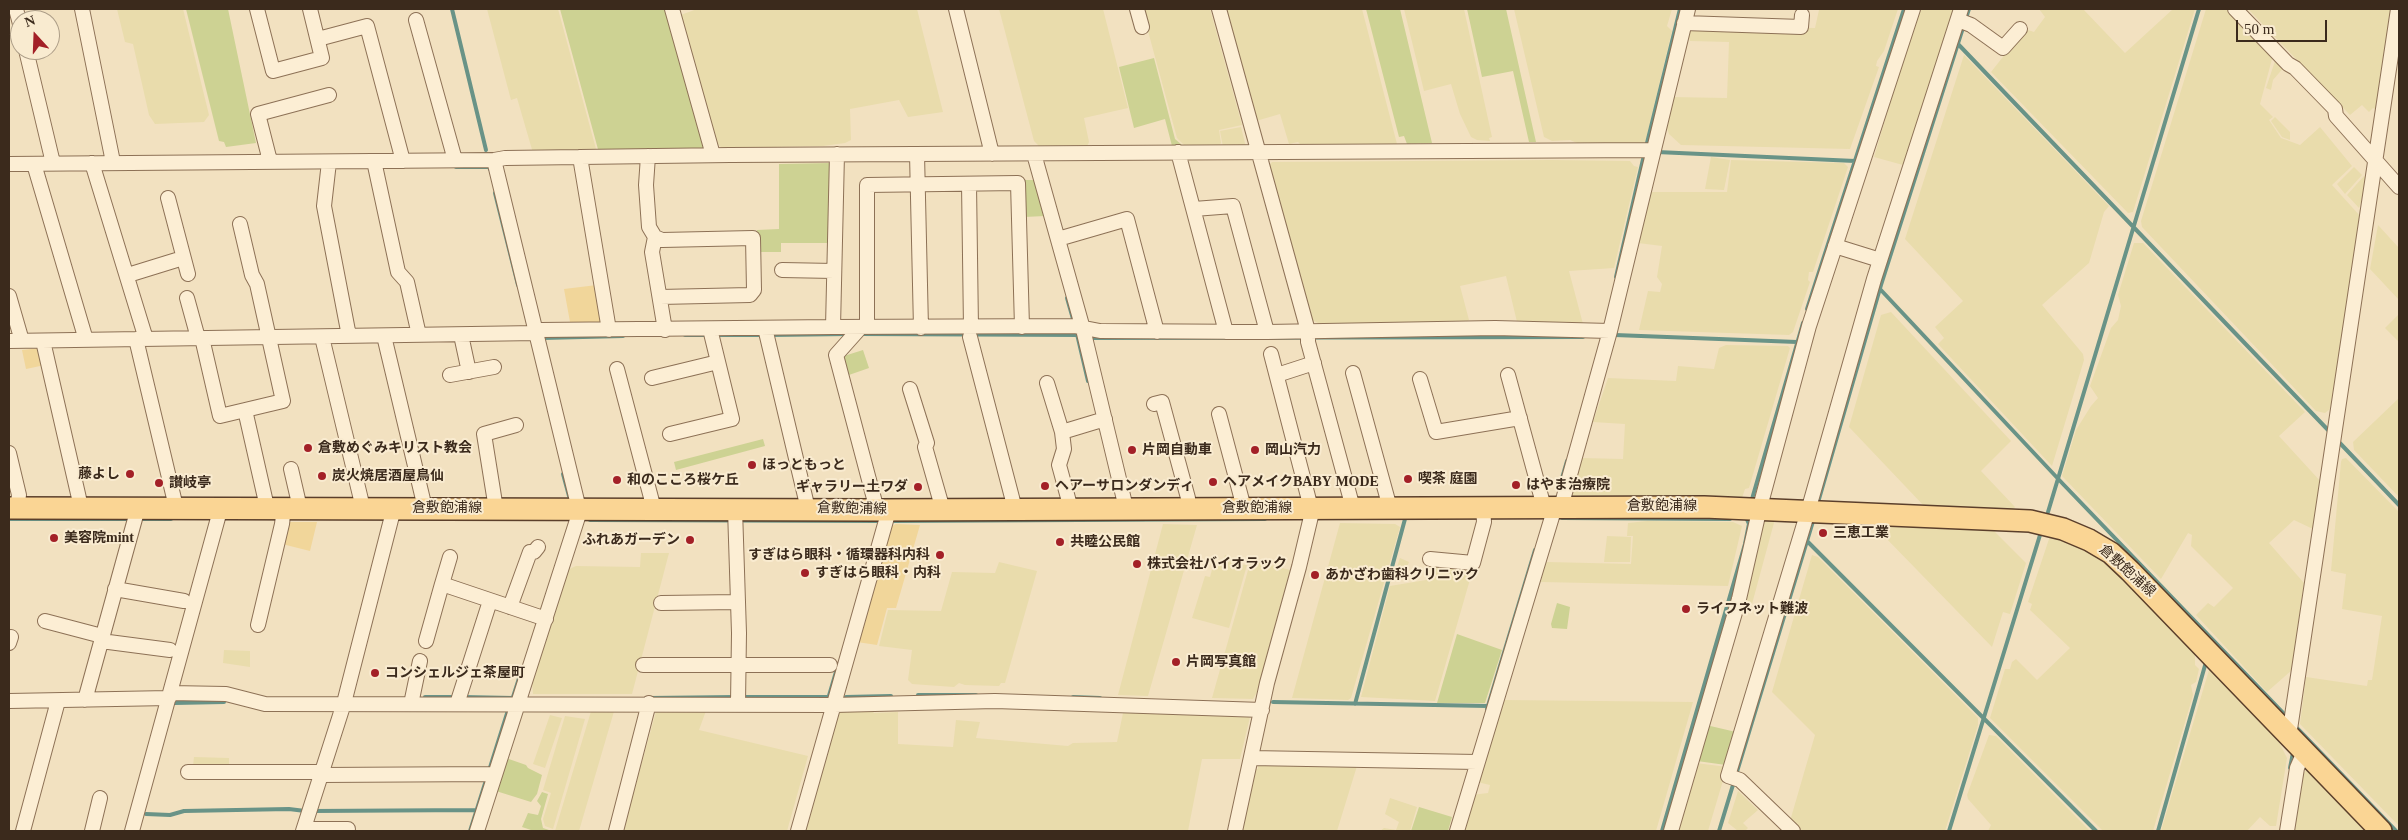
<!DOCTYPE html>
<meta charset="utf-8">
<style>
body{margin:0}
#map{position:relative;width:2408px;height:840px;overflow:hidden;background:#f2e1c0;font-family:"Times New Roman",serif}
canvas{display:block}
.frame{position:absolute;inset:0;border:10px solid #3b2a1c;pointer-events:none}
.north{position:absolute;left:10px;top:10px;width:50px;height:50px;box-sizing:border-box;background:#f9ebd0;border:1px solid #ad9e88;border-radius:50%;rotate:340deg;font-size:14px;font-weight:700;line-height:20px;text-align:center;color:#3b2a1c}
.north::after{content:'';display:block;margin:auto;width:18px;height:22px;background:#a32027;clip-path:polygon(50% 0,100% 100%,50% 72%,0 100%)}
.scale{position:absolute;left:2236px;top:20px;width:91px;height:22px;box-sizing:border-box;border:2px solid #3b2a1c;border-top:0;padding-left:6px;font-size:15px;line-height:18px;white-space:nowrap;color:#3b2a1c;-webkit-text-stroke:4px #f9ebd0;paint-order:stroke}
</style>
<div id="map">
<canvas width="2408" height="840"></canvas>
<div class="frame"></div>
<div class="north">N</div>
<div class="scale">50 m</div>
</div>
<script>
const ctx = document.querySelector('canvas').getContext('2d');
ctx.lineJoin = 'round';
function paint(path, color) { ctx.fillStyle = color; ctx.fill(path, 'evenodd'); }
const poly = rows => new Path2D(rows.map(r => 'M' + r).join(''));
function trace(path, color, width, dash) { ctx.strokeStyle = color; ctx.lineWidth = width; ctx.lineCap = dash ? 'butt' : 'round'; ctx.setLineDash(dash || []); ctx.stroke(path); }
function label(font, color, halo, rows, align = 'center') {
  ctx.font = font + ' "Times New Roman","Noto Sans JP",serif'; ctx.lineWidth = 4; ctx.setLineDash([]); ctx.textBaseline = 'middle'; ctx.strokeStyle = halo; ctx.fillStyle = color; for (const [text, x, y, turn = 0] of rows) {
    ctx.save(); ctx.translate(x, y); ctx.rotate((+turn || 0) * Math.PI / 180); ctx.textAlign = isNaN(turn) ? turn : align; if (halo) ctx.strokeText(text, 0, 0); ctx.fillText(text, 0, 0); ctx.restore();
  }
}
const farmland = poly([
 [117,9,183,9,209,115,204,122,155,124,149,115,133,44,125,42],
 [487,9,558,9,596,149,591,152,533,153,517,98,511,100],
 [697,9,917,9,943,112,908,117,899,100,850,109,851,140,845,143,823,146,722,148,713,140,678,16],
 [999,9,1103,9,1128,108,1084,118,1089,142,1086,149,1041,148,1034,141],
 [1142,9,1210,9,1242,125,1219,130,1221,143,1218,147,1186,147,1177,138],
 [1225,9,1362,9,1397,144,1301,145,1298,142,1289,144,1280,114,1256,121],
 [1404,9,1464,9,1492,137,1489,138,1490,141,1477,140,1471,137,1460,114,1451,84,1424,91],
 [1514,9,1672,9,1667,26,1672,31,1645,143,1577,143,1570,140,1552,141,1544,137],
 [1841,9,1898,9,1884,51,1877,61,1876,66,1879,67,1850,149,1681,145,1669,134,1665,122,1671,97,1727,98,1729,42,1690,41,1689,37,1685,37,1688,26,1815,28,1819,10],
 [1918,9,1957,9,1906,164,1903,165,1874,157],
 [2039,9,2083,9,2125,53,2173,9,2195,9,2133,212,2128,213,1991,72,2025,29,2034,32,2045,17],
 [2206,9,2229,9,2270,52,2272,59,2260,104,2273,117,2269,120,2281,138,2300,145,2320,127,2352,166,2332,185,2361,217,2330,409,2325,413,2316,411,2142,227,2141,221],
 [2248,9,2394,9,2379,111,2373,108,2369,112,2362,105,2350,115],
 [1964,55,2109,206,2104,212,2089,263,2042,305,2083,354,2084,360,2052,466,1938,344,1944,338,1935,327,1963,301,1905,239],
 [2276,58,2285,66,2273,80,2271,90,2266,88],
 [2275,117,2290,132,2290,140,2282,137,2271,121],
 [1241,127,1246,147,1223,147,1220,131],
 [1711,157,1730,160,1724,190,1705,189],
 [1551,160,1630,161,1634,166,1638,167,1614,268,1569,271,1583,324,1517,322,1506,276,1460,286,1469,320,1464,323,1320,324,1312,320,1268,166,1272,162],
 [1731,160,1844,163,1848,167,1813,272,1809,272,1808,280,1810,282,1793,332,1789,335,1639,330,1648,291,1660,292,1662,284,1657,277,1662,246,1638,243,1648,192,1727,192],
 [2354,167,2362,175,2345,194,2337,184],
 [2364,176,2368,180,2359,208,2347,195],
 [2378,225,2399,248,2399,300,2370,269],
 [2134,243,2143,243,2305,412,2279,436,2322,483,2315,527,2313,529,2294,520,2269,543,2304,583,2292,670,2267,692,2196,615,2208,603,2214,607,2233,588,2191,546,2192,535,2188,533,2161,579,2062,476,2076,430,2091,406,2098,398,2090,386,2111,328,2118,320,2121,306,2118,295],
 [1891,312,2011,441,1981,471,2015,507,2011,512,1924,506,1849,427,1881,315],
 [2399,314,2399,342,2385,328],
 [1726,345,1788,346,1790,348,1749,488,1745,489,1742,498,1570,497,1568,495,1582,458,1623,459,1625,424,1593,422,1608,378,1676,381,1678,366,1714,369,1719,348],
 [2399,398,2399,497,2354,450,2353,442],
 [2346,458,2399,512,2399,826,2300,724,2306,677,2367,686,2368,680,2372,680,2382,616,2342,609,2346,574,2331,571,2341,462,2342,459],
 [1765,518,1775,519,1752,604,1743,601],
 [1647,521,1733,522,1742,526,1728,586,1541,582,1544,563,1547,562,1631,564,1633,536,1627,536,1628,523],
 [1340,523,1395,524,1400,527,1351,698,1348,700,1292,698],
 [1884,523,1993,530,2026,563,2010,614,2003,612,1992,647,1881,533],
 [1163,524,1197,525,1148,696,1118,695],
 [1607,536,1631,537,1630,562,1604,562],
 [2050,536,2078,545,2098,557,2124,580,2195,653,2195,665,2199,669,2196,682,2191,685,2193,695,2153,831,2103,831,1990,718,2005,669,2010,669,2012,662,2016,659,2037,680,2070,648,2030,610,2032,604,2028,602],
 [641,553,669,553,632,694,533,694,532,683,567,570,576,566,640,567],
 [1225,555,1235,558,1236,564,1247,565,1229,628,1192,618,1205,576,1210,577,1214,562,1222,564],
 [1812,555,1818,557,1978,718,1978,725,1945,831,1801,831,1790,821,1815,735,1772,692],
 [1400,558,1409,562,1403,578,1394,575],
 [1255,561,1290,570,1257,692,1253,699,1212,698,1250,563],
 [999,562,1037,571,1005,683,1001,683,999,686,965,685,959,683,954,687,912,684,908,680,912,650,879,646,888,610,941,611,952,572,995,573],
 [1433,562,1473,569,1435,701,1361,697,1390,586,1426,580],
 [224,650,250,651,250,667,223,663],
 [2211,669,2277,738,2287,758,2276,826,2270,826,2260,817,2247,831,2161,831,2209,670],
 [1504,700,1693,702,1656,831,1462,831,1472,795,1488,793,1490,785,1477,782,1500,703,1504,703],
 [592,708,615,708,579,831,555,831],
 [657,708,707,708,699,730,808,756,787,831,623,831],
 [871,708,874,713,898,712,898,744,953,747,956,720,980,722,976,738,1068,746,1073,743,1117,742,1123,713,1126,712,1248,715,1250,717,1240,759,1202,759,1188,831,805,831,840,710],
 [550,715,562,718,545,768,533,764],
 [565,716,585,719,553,829,545,826,543,819,551,793,543,790],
 [1989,735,1996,736,2090,831,1988,831,1991,825,1968,799,1967,795],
 [194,757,229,758,229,766,193,766],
 [1696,763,1727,767,1708,831,1677,831],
 [1258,764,1357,766,1337,831,1242,831,1255,769,1258,769],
 [2308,768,2368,831,2293,831,2300,778],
 [1738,791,1758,810,1743,823,1748,828,1745,831,1738,831,1728,823],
 [1390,798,1417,807,1410,831,1380,831,1384,828,1396,830,1399,822,1385,814]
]);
const green = poly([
 [186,9,228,9,256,143,226,147,224,142,219,141],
 [560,9,668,9,705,146,700,152,599,153],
 [1366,9,1400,9,1432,143,1407,144,1404,136,1399,137],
 [1467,9,1506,9,1536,142,1529,142,1513,71,1482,77],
 [1154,58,1175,139,1182,145,1172,146,1165,119,1134,128,1119,67],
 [830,163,831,243,781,243,781,252,757,252,757,230,779,229,779,164],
 [1023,180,1035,180,1045,216,1024,217],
 [863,350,869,368,846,376,842,363,844,356],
 [763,439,765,446,676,470,674,462],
 [1557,603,1570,607,1567,629,1552,628,1551,624],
 [1457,634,1502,650,1485,703,1437,703],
 [1706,725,1736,732,1726,765,1697,761],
 [506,758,526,765,528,768,542,775,537,794,531,802,496,791],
 [542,792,548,794,541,819,543,828,552,831,534,831,522,827,528,813,538,815,541,806,537,801],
 [1419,807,1452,817,1448,831,1411,831]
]);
const sand = poly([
 [597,285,602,320,598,323,570,322,564,289],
 [40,348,45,365,26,369,22,350],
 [288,522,317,522,310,551,282,544],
 [896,524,920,525,896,608,887,608,877,645,857,642,890,527]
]);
const stream = poly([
 [452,9,486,150],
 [1958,44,2328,430],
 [1647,143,1680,9],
 [1657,152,1855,161],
 [456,167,489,167,490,169],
 [495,193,518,285],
 [1616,277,1644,155],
 [1880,289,2063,484,2285,715],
 [1067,298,1073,319],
 [1807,309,1904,9],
 [860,334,1080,335],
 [1077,334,1088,381],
 [685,335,708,335],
 [715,335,763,335],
 [770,335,848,334],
 [1615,335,1797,342],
 [543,338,623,336],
 [1093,338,1583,337],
 [2337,440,2399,505],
 [563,474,569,496],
 [1560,485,1567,461],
 [1752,499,1803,323],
 [1817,506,1881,285,1969,9],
 [2048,512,2199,9],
 [1562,518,1730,519],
 [9,519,131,519],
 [138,519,171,519],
 [590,520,878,521],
 [892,521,1265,519],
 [1807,541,2096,831],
 [918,695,976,695],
 [425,697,456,697],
 [463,697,513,698],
 [742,697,831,697],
 [846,697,891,696],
 [1073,697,1100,698],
 [649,698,735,697],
 [828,699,838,665],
 [512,700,521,672],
 [1273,702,1488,706],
 [174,703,224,702],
 [1355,704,1405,519],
 [1487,709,1535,550],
 [2294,725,2396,831],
 [2290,768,2293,753],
 [312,811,476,810],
 [146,814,170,815,184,811,289,809,305,811],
 [470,831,509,707],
 [1662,831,1745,544,1749,524,1745,515],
 [1719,831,1814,518],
 [1949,831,2040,535],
 [2158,831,2206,662]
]);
const street = poly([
 [16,9,20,24],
 [82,9,113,162],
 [257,9,273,71,322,58,310,9],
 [672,9,713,155],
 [956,9,992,154],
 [1137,9,1142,27],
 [1219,9,1308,331,1308,342,1353,508],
 [2235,9,2288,64,2295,68,2335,109,2336,116,2399,187],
 [416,20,455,160],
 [1958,20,1971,25,2003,48,2020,29],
 [1684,23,1801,27,1802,15],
 [318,39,367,26,403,161],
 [26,50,53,163],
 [1178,152,1226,332],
 [917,154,921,328],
 [1034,154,1083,329,1126,508],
 [648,156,646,185,649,227,655,237,662,240,753,238,754,290,750,295,660,297],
 [580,157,609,330],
 [270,161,258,114,329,95],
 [374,161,398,272,407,282,419,335],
 [329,162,324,206,349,336],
 [92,163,146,339],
 [9,164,494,160,505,158,730,155,1652,150],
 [34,164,86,340],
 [969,184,971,328],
 [168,198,188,274],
 [1194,209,1233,206,1267,332],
 [655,237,652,252,665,330],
 [1058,239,1127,219,1157,332],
 [1835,246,1880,260],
 [782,270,834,271],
 [128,275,183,258],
 [9,296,22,341],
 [187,298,198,338],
 [833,327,837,154],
 [861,327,836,355,877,510],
 [867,327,867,185,1018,183,1022,327],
 [765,328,808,509],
 [461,335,469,372],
 [384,336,425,508],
 [322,337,363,508],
 [970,337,1015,509],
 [202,338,220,416,283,401,257,284,252,275,240,224],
 [136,339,176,507],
 [9,341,537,333,541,330,833,327,1074,326,1100,331,1267,332,1495,328,1610,331],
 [43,341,81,507],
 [1271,354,1311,508],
 [617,369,654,509],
 [1353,373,1390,508],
 [450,375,494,367],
 [1277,375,1314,363],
 [1508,375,1544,507],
 [652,378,718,362],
 [1420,379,1436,432,1520,418],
 [1047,383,1062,432,1105,419],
 [910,389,927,443,925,447,943,510],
 [1154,404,1162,402,1188,498,1188,508],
 [245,410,267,507],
 [1219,414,1244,508],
 [1062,432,1064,449,1059,465,1071,509],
 [670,434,732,419,710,329],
 [9,453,19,495,17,508],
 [291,469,300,508],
 [1561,507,1610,331,1688,9],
 [496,509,484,434,516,425],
 [735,509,739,633,738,703],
 [1430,559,1473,563,1484,522,1483,507],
 [442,584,450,557],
 [115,589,184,601],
 [661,603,738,602],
 [510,607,530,552,534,552,538,547],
 [45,621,102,636],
 [258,625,282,524,284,507],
 [101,641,170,650],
 [426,641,442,584,546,619],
 [9,643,11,637],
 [643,665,830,665],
 [170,693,226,694,265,704,834,705,995,701,1262,710],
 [85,700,138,508],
 [9,701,169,698],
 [411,704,420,661],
 [457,704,490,601],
 [2289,736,2398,9],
 [1251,758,1477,762],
 [188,772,321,772],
 [321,775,495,774],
 [304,829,348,829],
 [23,831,58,701],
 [92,831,100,798],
 [132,831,221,507],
 [303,831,344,703,394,508],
 [477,831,578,517,579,509,494,160],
 [616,831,649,703],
 [798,831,889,510],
 [1235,831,1267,683,1299,567,1313,508],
 [1457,831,1555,507],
 [1671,831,1739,599,1760,507,1809,326,1913,9],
 [1793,831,1740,780,1728,776,1808,511,1874,279,1961,9],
 [2287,831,2297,768,2304,752]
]);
const primary = poly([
 [9,508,877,510,1704,507,2030,521,2063,529,2089,540,2111,553,2130,571,2381,831]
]);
const markers = [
 [308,448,5,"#a32027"],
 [1132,450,5,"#a32027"],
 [1255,450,5,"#a32027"],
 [752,465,5,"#a32027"],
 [130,474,5,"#a32027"],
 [322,476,5,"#a32027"],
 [1408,479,5,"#a32027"],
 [617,480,5,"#a32027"],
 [1213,482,5,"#a32027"],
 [159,483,5,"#a32027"],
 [1516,485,5,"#a32027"],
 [1045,486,5,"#a32027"],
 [918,487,5,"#a32027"],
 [1823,533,5,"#a32027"],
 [54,538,5,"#a32027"],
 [690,540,5,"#a32027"],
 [1060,542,5,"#a32027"],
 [940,555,5,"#a32027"],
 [1137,564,5,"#a32027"],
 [805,573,5,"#a32027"],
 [1315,575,5,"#a32027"],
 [1686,609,5,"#a32027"],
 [1176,662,5,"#a32027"],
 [375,673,5,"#a32027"]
];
const poiNames = [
 ["倉敷めぐみキリスト教会",318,448],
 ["片岡自動車",1142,450],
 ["岡山汽力",1265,450],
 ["ほっともっと",762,465],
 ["藤よし",120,474,"right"],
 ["炭火焼居酒屋鳥仙",332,476],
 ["喫茶 庭園",1418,479],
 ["和のこころ桜ケ丘",627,480],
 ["ヘアメイクBABY MODE",1223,482],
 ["讃岐亭",169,483],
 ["はやま治療院",1526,485],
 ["ヘアーサロンダンディ",1055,486],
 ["ギャラリー土ワダ",908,487,"right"],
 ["三恵工業",1833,533],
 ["美容院mint",64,538],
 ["ふれあガーデン",680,540,"right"],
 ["共睦公民館",1070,542],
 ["すぎはら眼科・循環器科内科",930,555,"right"],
 ["株式会社バイオラック",1147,564],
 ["すぎはら眼科・内科",815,573],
 ["あかざわ歯科クリニック",1325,575],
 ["ライフネット難波",1696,609],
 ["片岡写真館",1186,662],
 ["コンシェルジェ茶屋町",385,673]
];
const streetNames = [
 ["倉敷飽浦線",1662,506],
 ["倉敷飽浦線",447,508],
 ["倉敷飽浦線",1257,508],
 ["倉敷飽浦線",852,509,1],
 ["倉敷飽浦線",2127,571,42]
];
paint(farmland, '#e9dcac');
paint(green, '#cdd293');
paint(sand, '#f1d69a');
trace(stream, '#699387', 4);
trace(street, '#8d7156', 16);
trace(primary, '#5b3f2b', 24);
trace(street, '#fceed4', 14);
trace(primary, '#fad594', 21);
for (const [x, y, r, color] of markers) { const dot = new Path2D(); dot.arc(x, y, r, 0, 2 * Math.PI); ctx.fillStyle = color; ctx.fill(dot); trace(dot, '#f9ebd0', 2); }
label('bold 14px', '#3b2a1c', '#f9ebd0', poiNames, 'left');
label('14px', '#3b2a1c', '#f9ebd0', streetNames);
</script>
